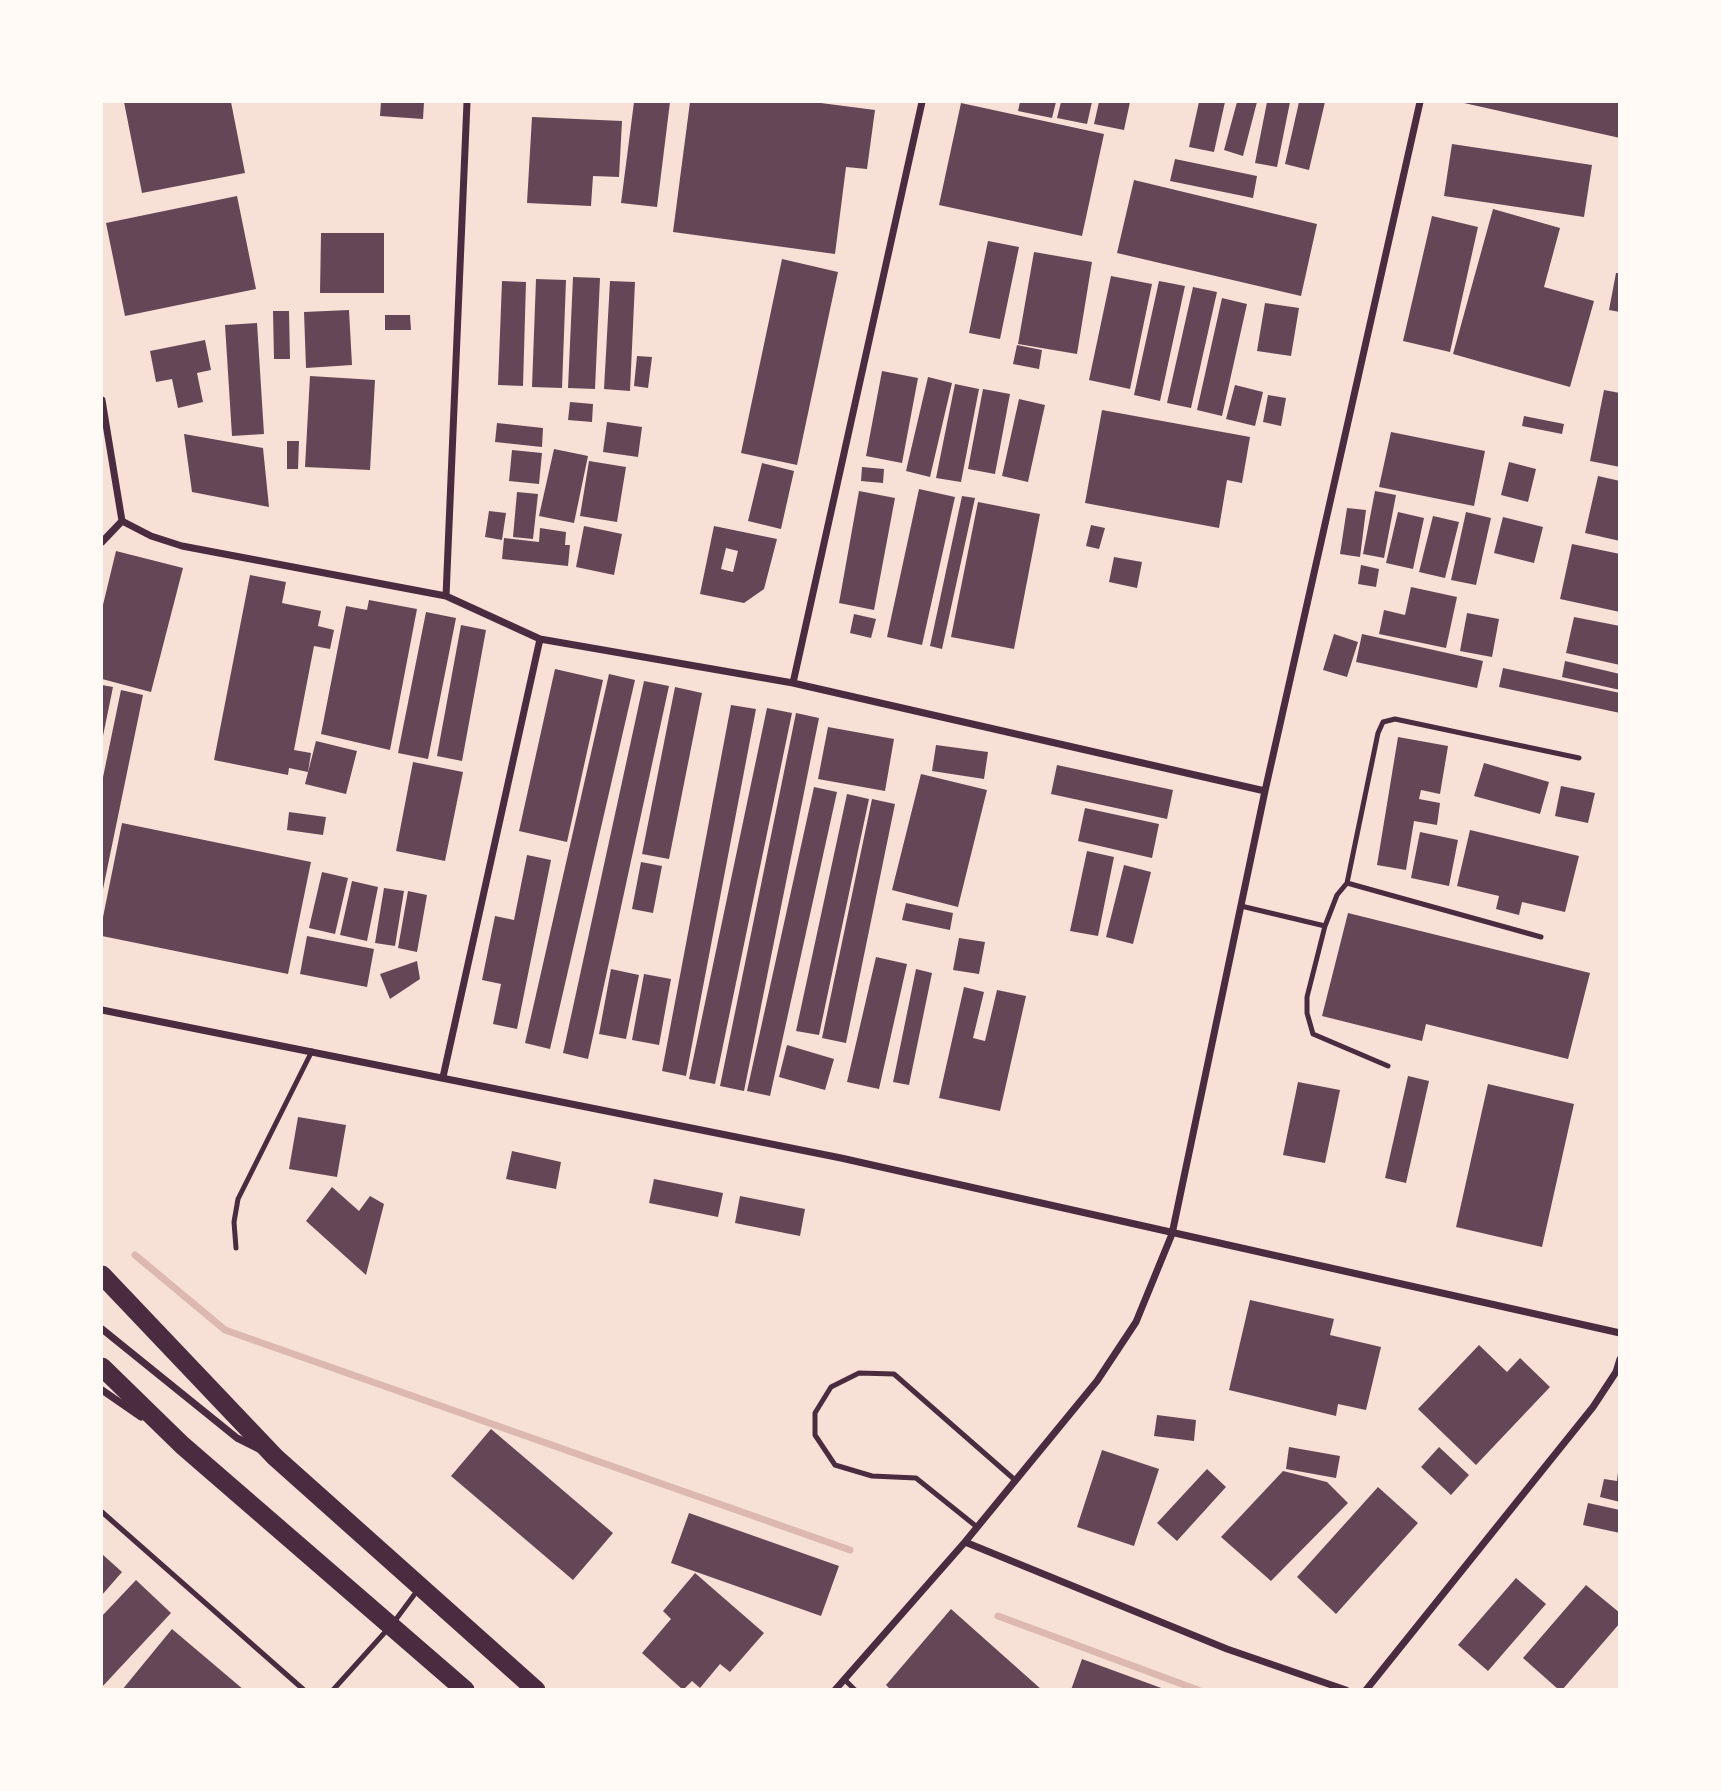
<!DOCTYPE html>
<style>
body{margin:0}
#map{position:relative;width:1721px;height:1791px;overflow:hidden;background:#f7e1d7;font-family:Signika,sans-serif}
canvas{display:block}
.frame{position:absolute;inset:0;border:103px solid #fffaf5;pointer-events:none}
</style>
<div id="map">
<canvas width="1721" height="1791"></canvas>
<div class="frame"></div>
</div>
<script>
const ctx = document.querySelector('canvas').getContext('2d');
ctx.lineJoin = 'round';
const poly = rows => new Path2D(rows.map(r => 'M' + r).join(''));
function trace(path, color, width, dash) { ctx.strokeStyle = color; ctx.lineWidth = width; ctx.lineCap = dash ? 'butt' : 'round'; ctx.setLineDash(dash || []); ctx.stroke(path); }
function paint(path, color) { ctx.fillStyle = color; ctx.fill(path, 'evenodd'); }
const stream = poly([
 [135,1255,225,1330,850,1550],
 [998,1616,1198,1690]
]);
const building = poly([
 [124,102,231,102,245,173,142,193],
 [381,102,424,102,423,119,380,116],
 [634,102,670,102,657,207,621,203],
 [690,102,813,102,875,110,867,169,846,167,835,254,673,232],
 [1020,102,1056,102,1052,118,1018,111],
 [1061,102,1092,102,1087,124,1057,118],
 [1099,102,1130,102,1124,130,1094,124],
 [1199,102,1225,102,1214,152,1189,147],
 [1237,102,1257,102,1243,156,1224,150],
 [1267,102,1290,102,1277,167,1255,163],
 [1299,102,1325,102,1309,170,1285,164],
 [1464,102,1620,102,1620,138,1464,103],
 [961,103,1104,134,1082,236,939,205],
 [532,117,622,121,619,177,593,176,591,206,527,203],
 [1452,144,1592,165,1584,217,1444,196],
 [1175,159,1257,176,1253,198,1170,181],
 [1134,180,1317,224,1301,296,1117,253],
 [237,196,256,289,125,316,106,223],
 [1493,209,1560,228,1544,287,1594,301,1570,387,1453,354],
 [1432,216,1478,227,1450,352,1403,341],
 [321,233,384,233,384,293,320,293],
 [988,241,1019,247,1000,339,969,333],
 [1034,252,1092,262,1077,354,1018,344],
 [782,259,838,272,797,465,741,453],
 [1616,273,1620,273,1620,312,1609,310],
 [1111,276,1152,284,1130,389,1089,380],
 [573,277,600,278,595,389,568,388],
 [536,279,566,280,562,388,532,387],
 [502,281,526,282,523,386,498,385],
 [610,281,635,282,630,391,604,389],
 [1159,281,1185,286,1160,401,1134,395],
 [1193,287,1217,292,1191,408,1167,403],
 [1222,298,1247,304,1222,416,1197,410],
 [1265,303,1299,308,1291,356,1257,351],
 [349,310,352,365,306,368,304,312],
 [273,311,289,311,290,359,274,359],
 [385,315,410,315,411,330,385,330],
 [257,323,264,434,232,436,225,325],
 [205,340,211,370,197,373,203,402,178,408,172,379,156,382,150,351],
 [1017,345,1042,350,1039,369,1013,364],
 [637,356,652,357,648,388,634,386],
 [882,371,918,378,902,463,866,456],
 [310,376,375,380,370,470,305,467],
 [928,377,952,383,930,477,906,471],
 [955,384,979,389,961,482,936,478],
 [1235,385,1263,392,1255,426,1226,419],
 [983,389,1010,394,995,474,968,469],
 [1604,390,1620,393,1620,467,1590,461],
 [1268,395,1286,398,1281,426,1263,422],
 [1019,399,1045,405,1028,482,1002,476],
 [570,402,593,404,592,422,568,420],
 [1102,410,1250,437,1242,483,1227,480,1219,528,1085,503],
 [1524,416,1564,424,1562,434,1522,426],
 [607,422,642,427,638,457,603,452],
 [497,423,543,428,542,447,495,442],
 [1391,432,1485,451,1474,506,1379,487],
 [184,434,263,448,269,507,192,492],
 [287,441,299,441,298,469,287,469],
 [554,449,588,456,574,523,539,516],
 [512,450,542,453,539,484,509,481],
 [589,461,626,467,617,522,580,516],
 [1509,462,1536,469,1528,502,1501,495],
 [762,463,794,471,781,529,748,521],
 [862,467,884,469,883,483,861,481],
 [1598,476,1620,481,1620,541,1585,533],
 [919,489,955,497,922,645,887,637],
 [859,491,895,498,874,610,839,603],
 [1375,491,1396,495,1384,558,1363,554],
 [517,492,538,494,533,539,513,537],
 [962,496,975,498,942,649,930,646],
 [978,502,1040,514,1014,649,951,637],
 [1347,508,1366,510,1360,557,1340,554],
 [489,511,506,513,502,540,485,537],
 [1398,512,1424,518,1413,569,1386,563],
 [1466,512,1491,518,1476,585,1451,580],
 [1433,516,1459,522,1445,578,1419,572],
 [1503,517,1543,527,1534,563,1494,553],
 [1091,525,1105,528,1099,549,1086,546],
 [584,526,622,534,614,575,576,567],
 [714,526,777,539,764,589,744,603,700,594],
 [726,548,738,551,733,572,721,569],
 [540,528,566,532,565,545,570,545,568,566,502,559,504,538,539,542],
 [1572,544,1620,554,1620,612,1560,599],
 [116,551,183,568,151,692,102,679,102,609],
 [1114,557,1142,562,1137,588,1109,582],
 [1361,565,1379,569,1376,587,1358,584],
 [250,575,286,582,282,603,321,611,318,626,334,630,330,649,314,646,294,750,311,753,308,772,289,768,288,775,214,760],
 [1411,587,1457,597,1446,648,1379,634,1384,610,1405,615],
 [369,600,417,609,390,750,321,734,346,606,367,610],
 [426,612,456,618,428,759,398,753],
 [1467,613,1499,619,1492,657,1460,651],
 [854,614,876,619,871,638,850,633],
 [1574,617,1620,626,1620,665,1566,653],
 [461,625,486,630,462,761,437,756],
 [1334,634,1358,642,1347,677,1323,670],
 [1362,634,1483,661,1477,688,1356,662],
 [1565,661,1620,674,1620,690,1562,677],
 [1503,668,1620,693,1620,713,1499,687],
 [555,669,603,680,567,842,519,831],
 [609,674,635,680,550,1049,525,1043],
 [644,681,669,686,588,1059,563,1053],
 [102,685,113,687,103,736,102,736],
 [675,687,702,693,669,859,642,854],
 [121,690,143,695,103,889,102,782],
 [731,705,756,709,686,1076,662,1071],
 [767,708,792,713,715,1084,689,1079],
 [796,713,819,718,744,1091,720,1086],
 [828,727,894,739,885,791,818,779],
 [1398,737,1448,746,1440,794,1421,790,1419,799,1440,803,1437,825,1414,821,1406,870,1377,865],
 [316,741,357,751,346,794,305,784],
 [936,745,988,752,984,779,932,771],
 [413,762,463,772,445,861,396,851],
 [1484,763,1549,782,1540,814,1474,796],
 [1057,765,1173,790,1167,819,1051,794],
 [921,774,987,790,958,907,892,890],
 [1561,786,1595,793,1588,823,1555,816],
 [814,787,837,792,770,1096,747,1091],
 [847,794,869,799,819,1035,796,1031],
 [872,799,895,804,846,1043,822,1038],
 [1085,808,1159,824,1152,858,1078,841],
 [289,812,326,817,323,835,287,830],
 [122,823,311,862,288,974,102,936,102,922],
 [1470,830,1579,856,1565,912,1522,902,1519,915,1496,909,1499,896,1457,886],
 [1420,832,1458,840,1449,886,1411,878],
 [1087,851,1114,857,1098,936,1070,931],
 [527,855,551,860,517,1029,493,1024,501,984,482,980,495,916,514,920],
 [641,862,662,866,653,913,632,909],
 [1124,865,1151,872,1133,944,1106,937],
 [322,872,348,878,335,934,309,928],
 [352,881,378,887,367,941,340,935],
 [384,888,404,891,395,946,375,943],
 [408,891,427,895,417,952,398,948],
 [906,903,953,913,950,930,902,920],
 [1348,913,1590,973,1568,1059,1426,1024,1422,1041,1322,1016],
 [307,936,374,949,367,987,300,974],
 [959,938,985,942,979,974,953,970],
 [876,957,907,964,879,1089,847,1082],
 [417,961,420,979,390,999,380,974],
 [611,969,639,975,626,1039,599,1034],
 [916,969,932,973,909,1085,893,1082],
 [644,974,671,979,659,1045,632,1040],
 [964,987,984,992,973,1038,985,1041,997,990,1026,996,1000,1111,939,1098],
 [787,1045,834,1059,825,1090,779,1077],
 [1408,1076,1429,1081,1406,1183,1385,1178],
 [1298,1082,1340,1090,1325,1163,1283,1155],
 [1488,1084,1574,1104,1542,1247,1456,1227],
 [298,1117,346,1125,337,1177,289,1169],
 [512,1151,561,1162,556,1189,506,1179],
 [654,1179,723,1193,718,1217,649,1203],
 [332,1187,359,1211,370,1196,384,1204,366,1275,306,1221],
 [740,1196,805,1209,800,1236,735,1223],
 [1250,1300,1334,1319,1330,1335,1381,1347,1366,1410,1338,1404,1336,1416,1229,1390],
 [1479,1345,1507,1372,1520,1358,1550,1387,1476,1465,1418,1409],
 [1157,1415,1196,1420,1194,1441,1154,1436],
 [491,1429,613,1533,573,1580,451,1476],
 [1289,1447,1340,1456,1336,1478,1286,1469],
 [1439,1447,1469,1475,1451,1495,1421,1467],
 [1102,1450,1159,1469,1134,1546,1077,1527],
 [1207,1469,1226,1487,1177,1541,1157,1523],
 [1283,1471,1327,1482,1348,1503,1271,1581,1221,1537],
 [1618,1472,1620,1502,1600,1497,1604,1479,1617,1481],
 [1378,1487,1418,1523,1336,1614,1297,1577],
 [1588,1503,1620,1510,1620,1533,1583,1525],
 [689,1513,839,1566,821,1616,671,1563],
 [102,1554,122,1572,102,1595],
 [695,1573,764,1633,730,1672,720,1664,700,1688,692,1681,683,1690,642,1653,671,1619,663,1611],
 [1516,1578,1546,1604,1488,1671,1458,1645],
 [136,1580,171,1613,102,1687,102,1616],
 [1586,1585,1620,1613,1620,1623,1562,1690,1559,1690,1523,1658],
 [951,1609,1042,1690,891,1690,886,1685],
 [172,1629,244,1690,122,1690],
 [1082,1659,1164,1689,1164,1690,1071,1690]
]);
const service = poly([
 [1347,883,1378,733,1383,722,1395,719,1579,758],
 [1241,906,1325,926,1337,895,1347,883,1541,937],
 [1325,926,1307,997,1307,1013,1313,1034,1388,1066],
 [236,1248,234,1222,238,1199,312,1051],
 [102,1512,304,1690],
 [977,1527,916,1478,872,1476,835,1465,815,1435,815,1413,831,1387,859,1373,894,1374,1015,1480],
 [394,1622,417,1591],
 [844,1679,855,1690],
 [333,1690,387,1630]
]);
const minor = poly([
 [102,400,122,521,151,536,182,546,446,596,540,639,793,683,1265,791],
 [102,542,122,521],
 [446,596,467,102],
 [793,683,922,102],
 [102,1010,841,1158,1620,1333],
 [443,1077,540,639],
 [102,1329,237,1438,259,1449],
 [102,1390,141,1417],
 [965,1542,1227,1649,1346,1690],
 [835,1690,965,1542,1097,1381,1136,1322,1172,1234,1265,791,1420,102],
 [1366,1690,1593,1407,1616,1372,1620,1359]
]);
const trunk = poly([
 [102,1275,275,1457,536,1690],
 [102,1367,182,1445,465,1690]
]);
trace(stream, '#dcb8b0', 7);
paint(building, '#644757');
trace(service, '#4a2c40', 5);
trace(minor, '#4a2c40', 7);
trace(trunk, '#4a2c40', 19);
</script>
